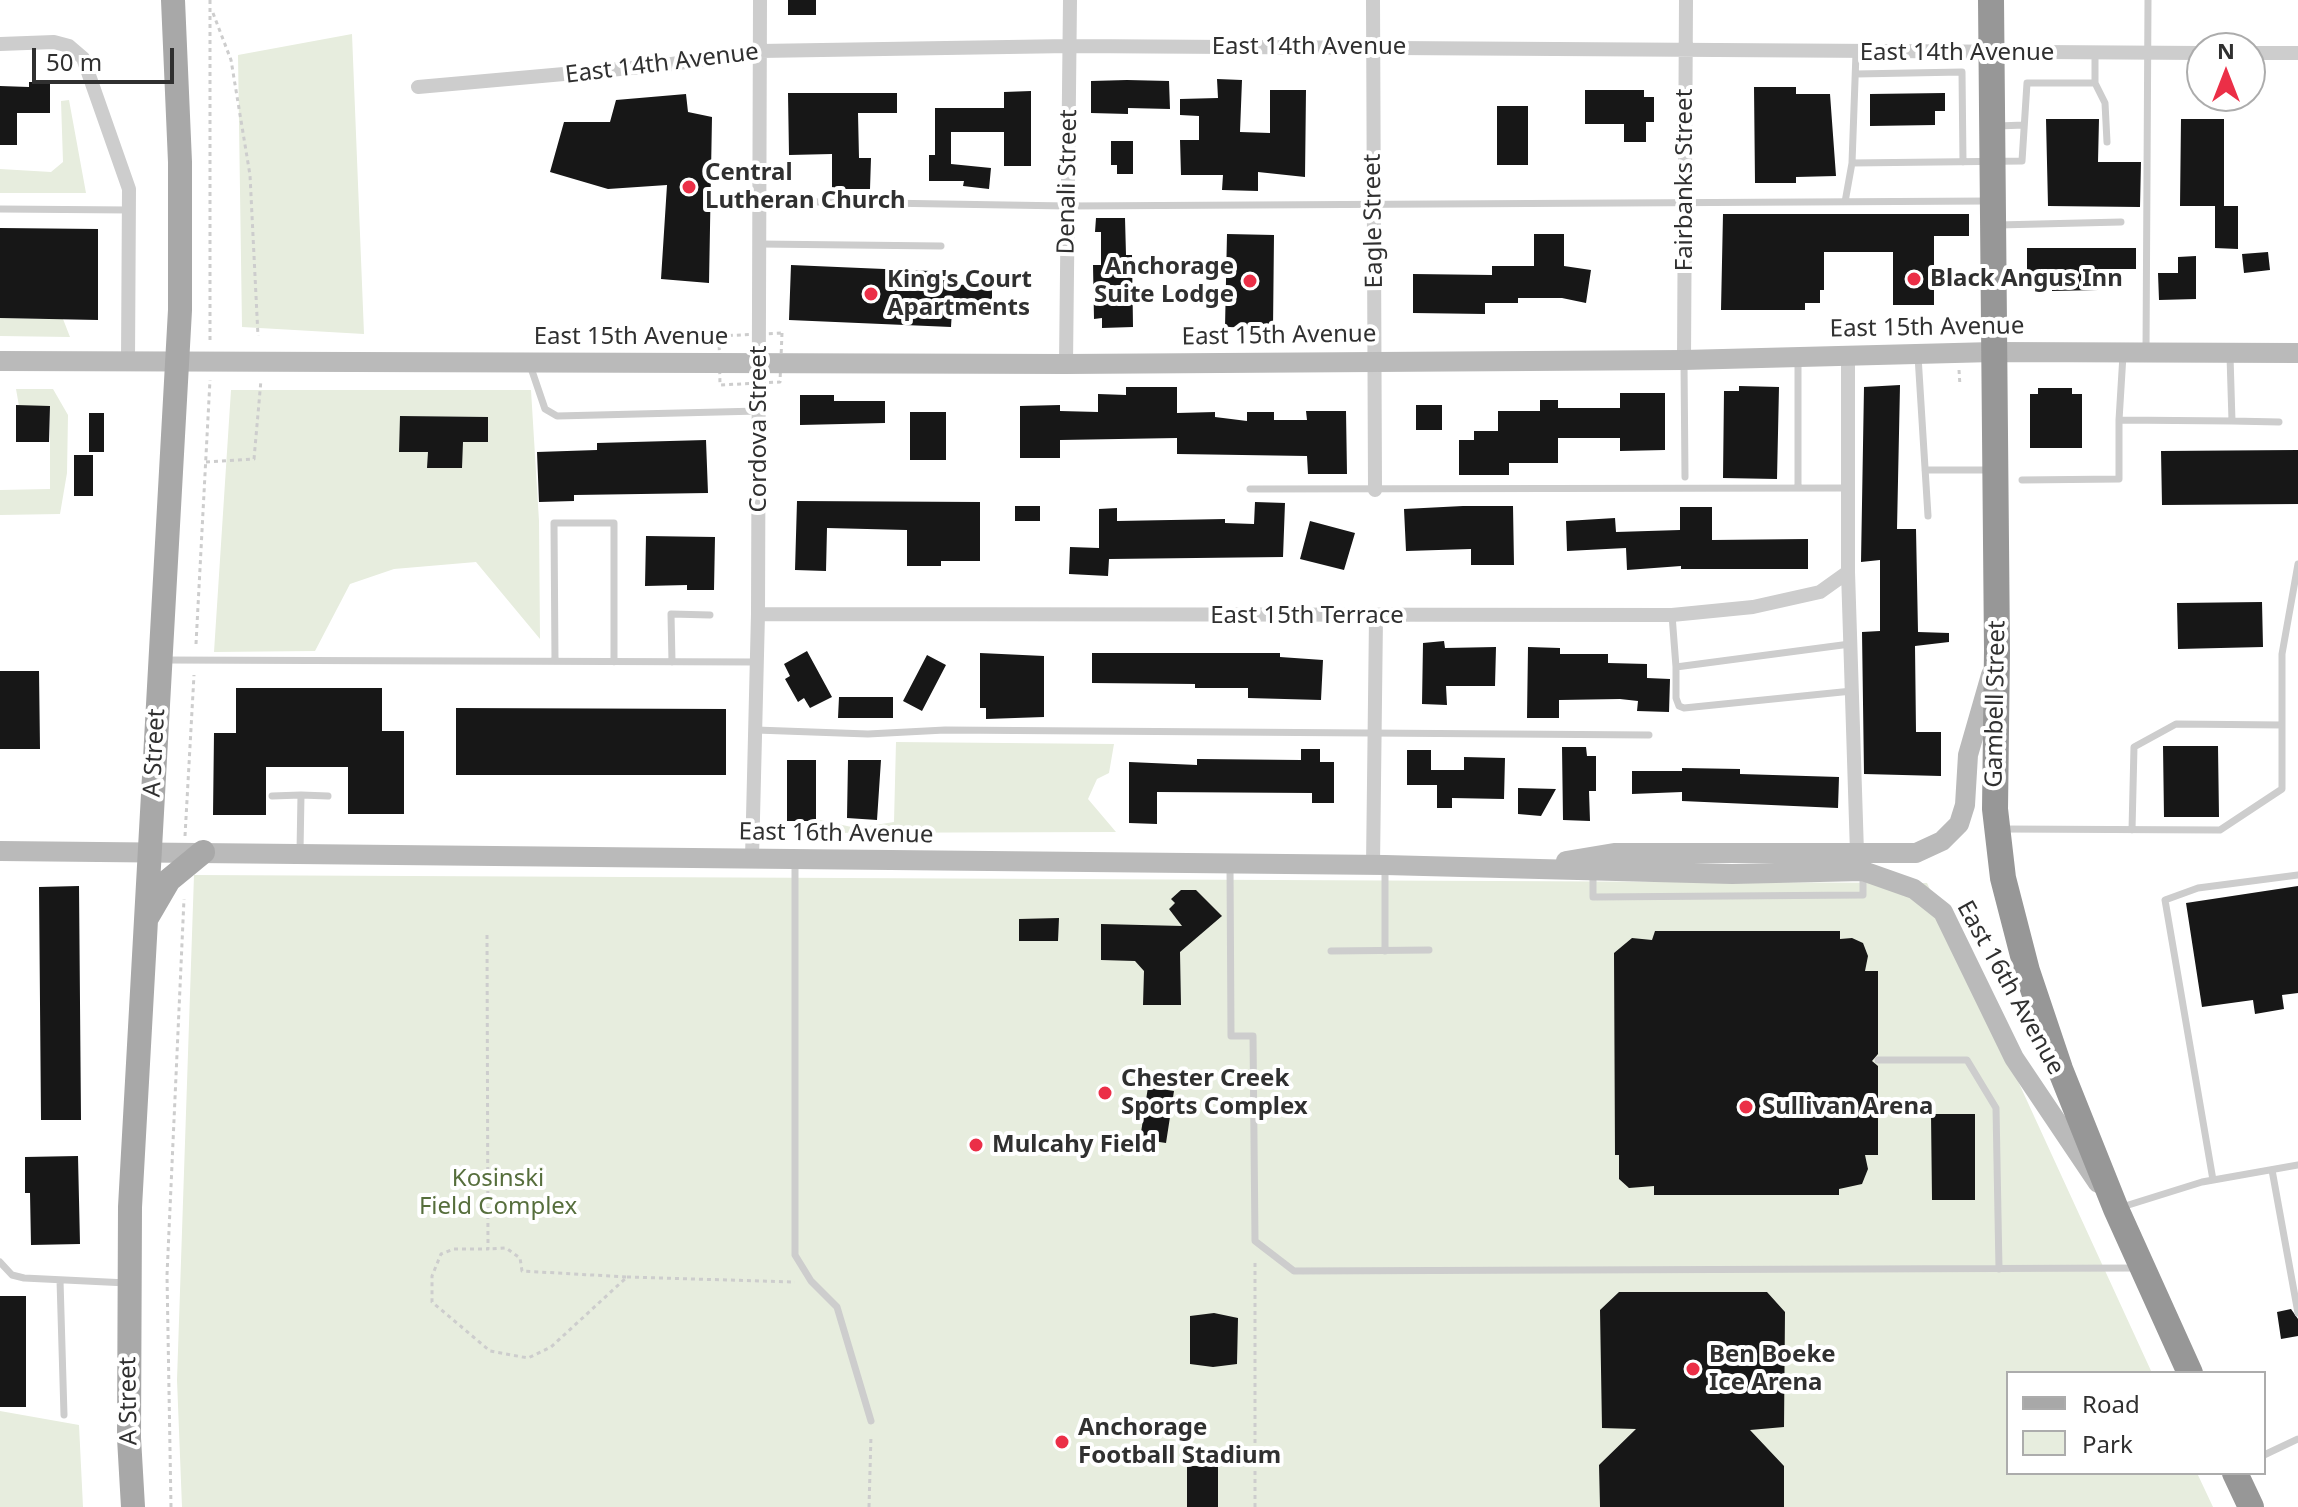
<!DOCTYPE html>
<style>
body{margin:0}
#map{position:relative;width:2298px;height:1507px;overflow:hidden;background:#fff;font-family:"Noto Sans",sans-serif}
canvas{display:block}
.legend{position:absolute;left:2006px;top:1371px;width:260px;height:104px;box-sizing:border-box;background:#fff;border:2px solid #acacac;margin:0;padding:10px 14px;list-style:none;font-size:24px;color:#303030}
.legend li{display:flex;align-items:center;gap:16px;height:40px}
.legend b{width:40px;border:2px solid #acacac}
.north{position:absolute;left:2186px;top:32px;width:80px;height:80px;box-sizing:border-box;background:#fff;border:2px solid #acacac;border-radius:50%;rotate:0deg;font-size:22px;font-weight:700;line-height:32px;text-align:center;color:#303030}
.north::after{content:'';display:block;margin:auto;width:28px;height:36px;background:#eb2f47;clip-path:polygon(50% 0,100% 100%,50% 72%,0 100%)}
.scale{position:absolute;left:32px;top:48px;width:142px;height:36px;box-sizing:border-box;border:4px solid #303030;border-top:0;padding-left:10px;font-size:24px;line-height:28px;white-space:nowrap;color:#303030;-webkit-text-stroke:6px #fff;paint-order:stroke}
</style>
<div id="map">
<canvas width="2298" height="1507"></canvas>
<ul class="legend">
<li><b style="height:10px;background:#a8a8a8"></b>Road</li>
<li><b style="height:22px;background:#e7edde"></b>Park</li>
</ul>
<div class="north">N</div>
<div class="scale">50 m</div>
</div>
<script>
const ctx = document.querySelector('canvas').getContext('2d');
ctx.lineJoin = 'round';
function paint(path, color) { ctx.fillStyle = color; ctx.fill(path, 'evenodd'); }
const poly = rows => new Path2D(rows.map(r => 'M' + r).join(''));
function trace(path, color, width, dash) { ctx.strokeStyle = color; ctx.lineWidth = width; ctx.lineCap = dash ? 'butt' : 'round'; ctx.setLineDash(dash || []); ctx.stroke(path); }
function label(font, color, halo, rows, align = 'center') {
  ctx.font = font + ' "Noto Sans",sans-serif'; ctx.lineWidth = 8; ctx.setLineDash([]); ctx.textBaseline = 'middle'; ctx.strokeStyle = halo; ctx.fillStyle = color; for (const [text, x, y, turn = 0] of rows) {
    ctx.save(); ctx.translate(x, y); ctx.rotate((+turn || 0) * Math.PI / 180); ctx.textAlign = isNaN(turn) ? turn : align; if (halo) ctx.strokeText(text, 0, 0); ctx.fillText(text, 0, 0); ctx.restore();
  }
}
const green = poly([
 [352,34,364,334,242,327,238,55],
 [69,100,86,193,0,193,0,169,51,172,63,162,61,101],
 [0,318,63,319,70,337,0,336],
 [16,389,53,389,68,415,67,473,60,514,0,515,0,490,50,489,50,406,19,406],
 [231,390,531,390,539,521,540,639,476,562,394,569,350,584,315,651,214,652],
 [896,742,1114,744,1109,773,1097,779,1088,799,1116,832,798,833,820,820,856,828,894,822],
 [194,875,1927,883,2152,1373,2008,1373,2008,1473,2197,1473,2213,1507,182,1507,177,1380],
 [0,1411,79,1425,83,1507,0,1507]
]);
const building = poly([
 [788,0,816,0,816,15,788,15],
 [1217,79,1242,80,1240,132,1270,133,1270,90,1306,90,1305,177,1258,172,1258,191,1222,190,1223,175,1181,175,1180,140,1199,140,1199,116,1180,115,1180,99,1218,98],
 [1127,80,1169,81,1170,109,1128,108,1128,114,1091,113,1091,81],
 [29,82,50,82,50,113,17,113,17,145,0,145,0,86,29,87],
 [1754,87,1796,87,1796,94,1830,94,1836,176,1796,177,1796,183,1755,183],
 [1585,90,1644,90,1644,97,1654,97,1654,122,1646,122,1646,142,1624,142,1624,124,1585,124],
 [1031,91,1031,166,1004,166,1004,132,951,132,951,164,991,168,989,189,963,186,964,181,929,181,929,155,935,155,935,108,1004,108,1004,92],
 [788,93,897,93,897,113,858,113,859,158,871,158,870,189,832,189,832,154,789,155],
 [1945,93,1945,111,1935,111,1935,125,1870,126,1870,94],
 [686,94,688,112,712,117,709,283,661,279,667,185,608,189,550,172,564,122,610,122,616,100],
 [1497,106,1528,106,1528,165,1497,165],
 [2046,119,2099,119,2098,162,2141,162,2140,207,2048,206],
 [2181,119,2224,119,2224,206,2180,206],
 [1111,141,1133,141,1133,174,1117,174,1117,165,1111,165],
 [2215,206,2238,206,2238,249,2215,248],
 [1723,214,1969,214,1969,236,1934,236,1934,305,1893,305,1893,252,1824,252,1824,290,1820,290,1820,303,1805,303,1805,310,1721,310],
 [1096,218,1125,218,1126,255,1132,255,1133,327,1102,328,1102,318,1094,319,1093,265,1101,265,1101,232,1095,232],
 [0,228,98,229,98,320,0,318],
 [1227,234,1274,235,1273,328,1225,327],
 [1534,234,1564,234,1564,266,1591,270,1586,303,1562,298,1518,298,1518,303,1485,303,1485,314,1413,313,1413,274,1492,275,1492,266,1534,266],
 [2027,248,2136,248,2136,269,2098,269,2098,290,2052,291,2052,272,2027,272],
 [2268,252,2270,270,2244,273,2242,254],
 [2196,256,2196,299,2159,300,2158,273,2178,273,2178,257],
 [791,265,954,272,953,285,992,284,992,310,952,310,951,327,789,320],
 [1900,385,1897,529,1916,529,1918,632,1949,633,1949,642,1915,646,1916,732,1941,732,1941,776,1864,774,1862,632,1880,631,1880,560,1861,562,1864,387],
 [1739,386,1779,387,1777,479,1723,478,1724,391,1739,391],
 [1126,387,1177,387,1177,413,1215,412,1215,417,1247,421,1247,412,1274,412,1274,420,1307,420,1306,411,1346,411,1347,474,1308,474,1307,456,1177,454,1177,438,1060,440,1060,458,1020,458,1020,406,1060,405,1060,411,1098,412,1098,394,1126,395],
 [2038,388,2072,388,2072,394,2082,394,2082,448,2030,448,2030,394,2038,394],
 [1620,393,1665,393,1665,450,1620,451,1620,438,1558,438,1558,463,1509,463,1509,475,1459,475,1459,440,1474,440,1474,431,1498,431,1498,411,1540,411,1540,400,1558,400,1558,408,1620,408],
 [800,395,834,395,834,401,885,401,885,423,800,425],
 [16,405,50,406,49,442,16,442],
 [1416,405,1442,405,1442,430,1416,430],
 [910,412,946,412,946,460,910,460],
 [89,413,104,413,104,452,89,452],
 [400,416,488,417,488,442,463,442,462,468,427,468,428,452,399,452],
 [706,440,708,493,574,495,574,501,539,502,537,452,597,450,597,443],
 [2298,450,2298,504,2162,505,2161,451],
 [74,455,93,455,93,496,74,496],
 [797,501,980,502,980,561,941,561,941,566,907,566,907,530,827,528,826,571,795,570],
 [1255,502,1285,503,1283,557,1109,559,1108,576,1069,574,1070,547,1099,548,1099,509,1117,508,1117,521,1225,519,1225,523,1254,524],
 [1015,506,1040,506,1040,521,1015,521],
 [1463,506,1513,506,1514,565,1471,565,1471,549,1406,551,1404,509],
 [1680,507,1712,507,1712,540,1808,539,1808,569,1681,569,1681,566,1627,570,1626,548,1567,551,1566,521,1615,518,1616,532,1680,530],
 [1310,521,1355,533,1344,570,1300,559],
 [646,536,715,537,714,590,687,590,687,585,645,586],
 [2262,602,2263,647,2178,649,2177,603],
 [1444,641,1445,648,1496,647,1495,686,1446,686,1447,705,1422,704,1423,643],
 [1528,647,1560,648,1560,654,1608,654,1608,663,1647,664,1647,678,1670,679,1669,712,1637,711,1638,701,1620,699,1559,700,1559,718,1527,718],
 [807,651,832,697,810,708,804,698,798,702,785,679,790,676,784,664],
 [980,653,1044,656,1044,717,986,719,986,708,980,708],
 [1092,653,1280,653,1280,657,1323,660,1321,700,1248,698,1248,688,1195,688,1195,684,1092,683],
 [927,655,946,665,922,711,903,701],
 [0,671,39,671,40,749,0,749],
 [236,688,382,688,382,731,404,731,404,814,348,814,348,767,266,767,266,815,213,815,214,733,236,733],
 [839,697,893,697,893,718,838,718],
 [456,708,726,709,726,775,456,775],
 [2163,746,2218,746,2219,817,2164,817],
 [1562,747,1586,747,1587,756,1596,756,1596,791,1589,791,1590,821,1563,820],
 [1301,749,1320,749,1320,762,1334,762,1334,803,1312,803,1312,793,1157,792,1157,824,1129,823,1129,762,1197,765,1197,759,1301,760],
 [1407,750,1431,750,1431,770,1464,770,1464,757,1505,758,1504,799,1452,798,1452,808,1437,808,1437,785,1407,785],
 [787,760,816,760,816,821,787,821],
 [848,760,881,760,877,820,847,818],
 [1682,768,1740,769,1740,774,1839,777,1838,808,1682,801,1682,792,1632,794,1632,771,1682,771],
 [1518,788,1556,789,1541,816,1518,814],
 [79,886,81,1120,41,1120,39,887],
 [2298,886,2298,993,2282,995,2284,1009,2255,1014,2253,1000,2202,1007,2186,903],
 [1181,890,1196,890,1222,916,1180,952,1181,1005,1143,1005,1144,971,1135,961,1101,960,1101,924,1182,926,1169,909,1175,903,1171,899],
 [1059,918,1058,941,1019,941,1019,919],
 [1655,931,1840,931,1840,939,1852,938,1863,943,1868,956,1865,971,1878,971,1878,1054,1872,1061,1878,1066,1878,1155,1865,1155,1868,1169,1862,1184,1839,1189,1839,1195,1654,1195,1654,1186,1629,1188,1619,1179,1619,1155,1615,1155,1614,953,1632,938,1652,940],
 [1148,1087,1174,1091,1166,1143,1140,1139],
 [1931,1114,1975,1114,1975,1200,1932,1200],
 [78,1156,80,1244,31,1245,30,1193,25,1193,25,1157],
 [1619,1292,1767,1292,1785,1312,1784,1427,1750,1430,1784,1466,1784,1507,1600,1507,1599,1465,1636,1429,1602,1428,1600,1310],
 [0,1296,26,1296,26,1407,0,1407],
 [2291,1309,2298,1319,2298,1336,2281,1339,2277,1312],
 [1214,1313,1238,1318,1237,1364,1213,1367,1190,1364,1190,1316],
 [1187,1466,1218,1466,1218,1507,1187,1507]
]);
const path = poly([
 [210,0,210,344],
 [213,13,231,60,250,175,258,336],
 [782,333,780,382,720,385,719,336,782,333],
 [1959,370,1960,386],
 [206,462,254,459,261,380],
 [196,644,210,380],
 [185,836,194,675],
 [487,935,488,1249,454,1249,441,1254,432,1276,432,1302,490,1351,528,1358,551,1347,627,1277,522,1271,520,1258,506,1248,488,1249],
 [627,1277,795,1282],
 [171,1507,167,1275,184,899],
 [869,1507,871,1435],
 [1255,1507,1255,1259]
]);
const lane = poly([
 [1856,53,1852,163,2022,161,2027,83,2095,83,2095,53],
 [1856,74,1962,72,1963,162],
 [2095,83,2105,103,2107,142],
 [1998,126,2024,125],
 [759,201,1068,206,1989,201],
 [1845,202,1852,163],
 [0,209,129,210],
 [1998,225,2121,222],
 [759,244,941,246],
 [2146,350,2148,0],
 [2123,355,2119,420,2232,421],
 [1918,356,1928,516],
 [2230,356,2232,421,2279,422],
 [1798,359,1798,488],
 [1684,362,1685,477],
 [530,365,545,409,557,416,759,411],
 [1925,470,1991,470],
 [2022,480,2119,479,2119,420],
 [1250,489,1848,488],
 [1672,615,1676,667],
 [1850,644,1676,667,1676,698,1679,706,1684,708,1852,691],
 [163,660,757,662],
 [555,661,554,523,614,523,614,662],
 [672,662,671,614,710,615],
 [756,730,868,734,945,730,1649,735],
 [272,796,301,795],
 [2003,829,2220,830,2282,789,2282,654,2298,564],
 [2132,830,2134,747,2176,724,2282,725],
 [300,851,301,795,328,796],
 [795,863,795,1255,811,1281,837,1307,871,1421],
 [1230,866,1231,1036,1253,1036,1255,1241,1294,1271,2136,1268],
 [1593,873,1593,897,1863,895,1863,873],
 [1331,951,1429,950],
 [1385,951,1385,868],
 [1878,1060,1967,1060,1996,1108,1999,1269],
 [2272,1170,2298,1313],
 [2213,1180,2165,900,2198,888,2298,875],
 [2122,1207,2202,1182,2298,1165],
 [0,1262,12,1275,24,1278,127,1283],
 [60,1280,64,1415],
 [2264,1455,2298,1439]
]);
const street = poly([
 [1373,0,1375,490],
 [0,44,54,42,69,46,83,58,129,189,128,361],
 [2250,53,2298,53],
 [418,87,665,65,760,51,1070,46,2202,53],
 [1848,355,1848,572,1857,853],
 [1684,360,1686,0],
 [1066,364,1070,0],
 [758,614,1672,615,1753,607,1820,592,1848,572],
 [752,858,758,614,760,0],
 [1373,865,1376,617]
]);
const secondary = poly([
 [0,361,1066,364,1684,360,1993,352,2298,353],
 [0,851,1385,865,1732,874,1863,871,1914,889,1943,912,2014,1058,2098,1183],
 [1566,861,1614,853,1916,853,1942,841,1959,824,1965,805,1968,755,1991,675]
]);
const primary = poly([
 [148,916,169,880,203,852],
 [133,1507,129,1438,130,1207,180,310,180,162,173,0]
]);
const highway = poly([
 [1991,0,1997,650,1995,809,2003,878,2027,971,2060,1069,2116,1209,2190,1373],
 [2235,1473,2251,1507]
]);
const markers = [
 [689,187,8,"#eb2f47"],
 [1914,279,8,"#eb2f47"],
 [1250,281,8,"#eb2f47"],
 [871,294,8,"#eb2f47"],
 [1105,1093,8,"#eb2f47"],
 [1746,1107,8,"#eb2f47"],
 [976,1145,8,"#eb2f47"],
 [1693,1369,8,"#eb2f47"],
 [1062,1442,8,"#eb2f47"]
];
const streetNames = [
 ["East 14th Avenue",1309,47],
 ["East 14th Avenue",1957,53],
 ["East 14th Avenue",662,64,-7],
 ["Fairbanks Street",1685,180,-90],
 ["Denali Street",1068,182,-89],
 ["Eagle Street",1374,221,-91],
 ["East 15th Avenue",1927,328,-1],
 ["East 15th Avenue",1279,336,-1],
 ["East 15th Avenue",631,337],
 ["Cordova Street",759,429,-90],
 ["East 15th Terrace",1307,616],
 ["Gambell Street",1996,704,-89],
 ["A Street",155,753,-87],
 ["East 16th Avenue",836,834,1],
 ["East 16th Avenue",2010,988,61],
 ["A Street",129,1401,-91]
];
const poiNames = [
 ["Central",705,173],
 ["Lutheran Church",705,201],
 ["Anchorage",1234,267,"right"],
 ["Suite Lodge",1234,295,"right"],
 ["Black Angus Inn",1930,279],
 ["King's Court",887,280],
 ["Apartments",887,308],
 ["Chester Creek",1121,1079],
 ["Sports Complex",1121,1107],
 ["Sullivan Arena",1762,1107],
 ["Mulcahy Field",992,1145],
 ["Ben Boeke",1709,1355],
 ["Ice Arena",1709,1383],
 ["Anchorage",1078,1428],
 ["Football Stadium",1078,1456]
];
const parkNames = [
 ["Kosinski",498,1179],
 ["Field Complex",498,1207]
];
paint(green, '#e7edde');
paint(building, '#171717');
trace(path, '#cdcdcd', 3, [4, 4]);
trace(lane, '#cdcdcd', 7);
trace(street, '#cdcdcd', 14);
trace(secondary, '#bababa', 20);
trace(primary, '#a8a8a8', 24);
trace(highway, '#979797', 26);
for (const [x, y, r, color] of markers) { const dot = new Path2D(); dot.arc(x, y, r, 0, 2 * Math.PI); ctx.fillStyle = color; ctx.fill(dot); trace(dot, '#fff', 3); }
label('24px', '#303030', '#fff', streetNames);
label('bold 24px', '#303030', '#fff', poiNames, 'left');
label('24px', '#566e3c', '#fff', parkNames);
</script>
